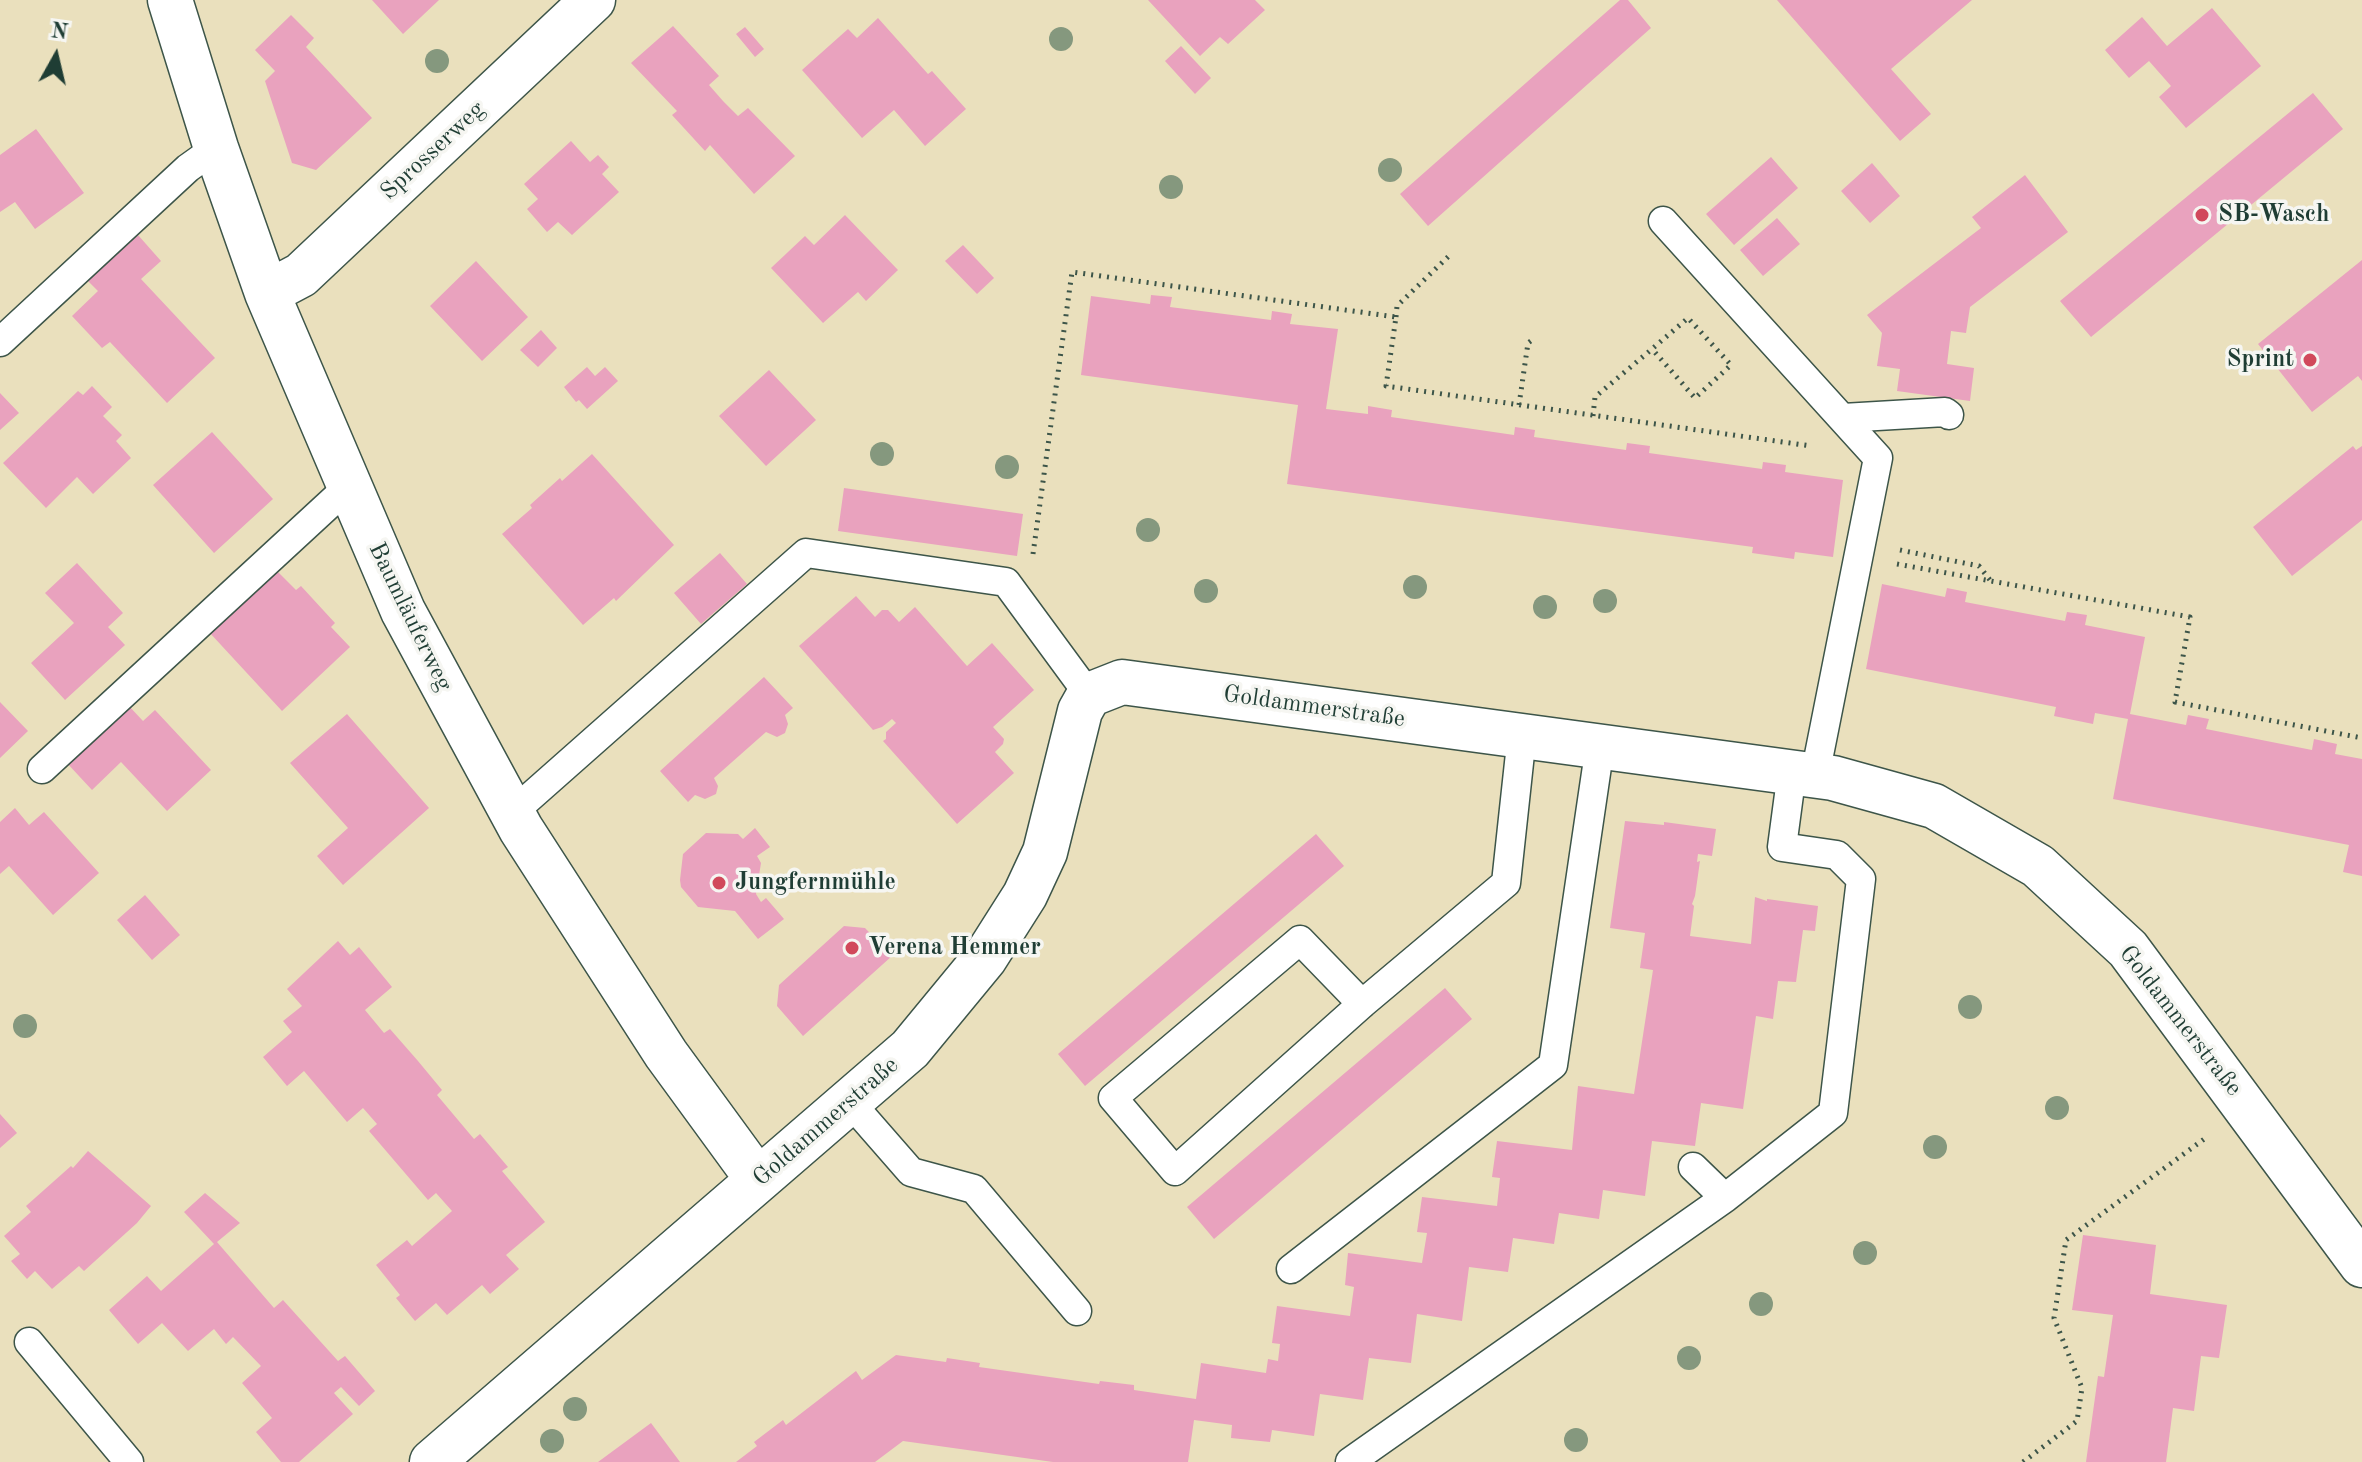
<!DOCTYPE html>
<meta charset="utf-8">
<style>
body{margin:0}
#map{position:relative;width:2362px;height:1462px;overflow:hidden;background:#eae0bd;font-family:"Old Standard TT",serif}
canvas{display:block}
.north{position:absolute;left:16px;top:16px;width:80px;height:80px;-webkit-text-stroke:6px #f6f6f2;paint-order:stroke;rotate:8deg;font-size:22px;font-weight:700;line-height:32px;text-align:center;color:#1f3d34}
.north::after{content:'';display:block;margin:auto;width:28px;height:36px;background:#1f3d34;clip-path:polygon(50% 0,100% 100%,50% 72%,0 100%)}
</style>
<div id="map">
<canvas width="2362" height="1462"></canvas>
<div class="north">N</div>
</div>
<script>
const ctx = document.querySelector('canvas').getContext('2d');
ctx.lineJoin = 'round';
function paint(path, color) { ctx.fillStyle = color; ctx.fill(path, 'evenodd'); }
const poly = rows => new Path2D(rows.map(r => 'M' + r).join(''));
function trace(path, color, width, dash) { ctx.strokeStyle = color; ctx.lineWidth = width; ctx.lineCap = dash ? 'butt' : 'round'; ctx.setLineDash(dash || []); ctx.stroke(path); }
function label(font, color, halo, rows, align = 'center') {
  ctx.font = font + ' "Old Standard TT",serif'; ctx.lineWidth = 7; ctx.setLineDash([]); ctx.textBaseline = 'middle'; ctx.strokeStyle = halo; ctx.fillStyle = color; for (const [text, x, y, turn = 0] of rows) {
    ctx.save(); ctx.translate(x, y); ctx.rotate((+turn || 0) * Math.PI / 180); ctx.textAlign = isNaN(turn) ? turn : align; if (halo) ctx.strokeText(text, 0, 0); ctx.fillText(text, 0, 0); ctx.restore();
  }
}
const building = poly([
 [372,0,439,0,403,34],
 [1148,0,1255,0,1265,10,1228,44,1220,37,1200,56],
 [1620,0,1628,0,1651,28,1428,226,1400,194],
 [1777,0,1972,0,1891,69,1931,114,1900,141],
 [2212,8,2261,66,2186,128,2159,97,2171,86,2149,61,2129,78,2105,50,2142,17,2167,46],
 [291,15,314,38,306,47,372,118,316,170,292,163,265,81,275,71,255,50],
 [878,18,928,74,932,71,966,109,925,146,894,110,862,138,802,70,848,29,857,38],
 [673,26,719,76,709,85,723,101,738,116,748,108,795,156,754,194,710,145,705,151,672,115,677,111,631,63],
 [745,27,764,49,755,57,736,34],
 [1181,46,1211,78,1195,94,1165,61],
 [2313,93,2343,129,2091,337,2060,301],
 [36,129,84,193,35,229,15,202,0,212,0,155],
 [571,141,590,162,598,155,609,167,602,174,619,192,572,235,558,222,547,232,527,209,538,199,524,184],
 [1771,157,1798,188,1734,245,1706,214],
 [1872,163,1900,196,1870,223,1841,191],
 [2025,175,2068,232,1970,307,1966,333,1951,331,1947,364,1974,368,1970,401,1897,391,1900,369,1877,366,1882,333,1867,315,1981,228,1972,217],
 [845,215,898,270,866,301,858,292,823,323,771,268,805,236,814,245],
 [1777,218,1800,244,1763,276,1740,250],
 [138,235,161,261,141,279,215,358,167,403,110,342,102,348,72,316,98,291,88,281],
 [963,245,994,278,977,294,945,261],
 [2362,260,2362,381,2358,376,2312,412,2258,344],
 [476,261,528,317,482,361,430,306],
 [1151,295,1172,297,1170,307,1271,320,1272,311,1292,314,1290,324,1338,329,1326,409,1368,414,1368,406,1392,410,1391,417,1514,435,1515,427,1535,430,1534,437,1626,450,1627,443,1650,446,1649,453,1762,469,1763,462,1786,465,1785,472,1843,480,1833,557,1795,552,1794,559,1752,553,1753,547,1287,484,1298,405,1081,375,1091,296,1150,304],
 [541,330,557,348,538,367,520,350],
 [587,367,595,376,605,367,618,381,587,409,579,400,576,402,564,387],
 [769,370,816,420,766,466,719,416],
 [92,386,112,407,103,416,122,435,116,441,131,458,93,494,77,477,46,508,3,463,78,391,83,395],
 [0,393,19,413,0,430],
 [212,432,273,499,214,553,153,485],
 [2353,446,2356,450,2362,446,2362,520,2292,576,2253,527],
 [592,454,674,545,616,601,614,598,583,625,502,534,532,508,530,505,560,478,562,481],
 [844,488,1023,514,1017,556,838,531],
 [720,553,747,584,701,624,674,593],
 [77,563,123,613,108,627,125,645,65,700,31,663,74,623,45,593],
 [276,570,296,590,301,586,335,623,331,627,350,647,282,711,209,632],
 [1882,584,1945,597,1947,588,1967,592,1965,602,2065,621,2067,612,2087,615,2085,625,2145,637,2130,714,2186,725,2188,715,2209,719,2206,729,2312,750,2314,739,2337,744,2335,754,2362,759,2362,876,2343,872,2349,845,2113,799,2128,719,2095,713,2093,724,2054,716,2056,707,1866,669],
 [856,596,875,617,882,610,888,610,899,622,915,607,967,666,992,643,1034,690,993,727,1004,739,1003,744,995,752,1014,773,957,824,883,741,886,739,886,732,896,723,892,719,882,727,873,730,799,646],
 [764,677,793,708,785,715,788,724,785,733,777,737,766,732,714,778,718,786,716,794,705,799,695,795,688,802,660,771],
 [0,702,28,731,0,758],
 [128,705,143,721,155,710,211,770,167,811,121,762,92,790,66,762],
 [347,714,429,808,343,885,317,856,348,828,290,763],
 [15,808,29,825,44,812,99,873,53,915,9,866,0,874,0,822],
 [1625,821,1664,825,1664,822,1716,829,1712,856,1698,854,1697,862,1700,861,1695,896,1692,904,1694,906,1690,936,1751,944,1755,897,1767,901,1767,899,1818,906,1815,931,1803,930,1796,982,1778,981,1773,1019,1756,1016,1743,1109,1701,1103,1695,1146,1652,1141,1645,1196,1603,1190,1599,1219,1559,1213,1554,1244,1513,1238,1508,1272,1469,1267,1462,1321,1417,1314,1411,1363,1369,1358,1363,1400,1320,1394,1314,1436,1272,1430,1270,1442,1231,1438,1232,1425,1194,1420,1188,1462,1053,1462,903,1441,875,1462,736,1462,757,1446,754,1442,783,1420,786,1425,856,1371,862,1380,896,1355,946,1362,947,1358,980,1363,979,1367,1099,1384,1100,1381,1134,1385,1134,1390,1196,1399,1201,1363,1266,1373,1268,1359,1278,1361,1280,1344,1272,1343,1277,1306,1350,1316,1354,1287,1345,1285,1348,1253,1422,1263,1427,1233,1417,1232,1422,1197,1497,1206,1500,1178,1492,1177,1497,1141,1572,1150,1578,1086,1634,1094,1653,970,1640,968,1645,933,1610,928],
 [755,828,770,847,757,856,761,863,756,894,761,902,766,898,784,919,758,939,735,911,698,907,681,887,680,880,683,854,706,833,738,834,743,839],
 [1316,834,1344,866,1085,1086,1058,1054],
 [145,895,180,935,152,960,117,920],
 [844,926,865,928,892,956,803,1036,777,1006,779,985],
 [338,941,350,955,359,947,392,987,365,1010,384,1033,390,1029,418,1061,442,1090,437,1095,474,1139,480,1134,508,1167,502,1171,545,1222,506,1255,519,1269,490,1294,482,1285,447,1315,436,1303,415,1321,396,1298,400,1295,376,1265,407,1240,412,1246,452,1211,436,1193,428,1200,369,1131,377,1124,363,1108,347,1122,304,1071,287,1086,263,1057,292,1032,283,1021,302,1006,287,989],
 [1445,988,1472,1019,1214,1239,1187,1207],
 [0,1114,17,1133,0,1148],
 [88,1151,151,1206,137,1223,84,1271,79,1266,52,1289,35,1271,27,1279,11,1261,20,1254,4,1236,31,1212,26,1206,71,1166,73,1168],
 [205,1193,240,1223,217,1242,274,1308,283,1300,338,1361,345,1356,375,1391,359,1406,341,1387,334,1393,353,1414,299,1462,281,1462,256,1432,272,1418,242,1383,261,1366,233,1337,226,1344,214,1329,188,1351,162,1323,138,1344,109,1310,147,1276,161,1291,214,1244,184,1212],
 [2083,1235,2156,1245,2150,1294,2227,1305,2219,1358,2201,1356,2194,1411,2173,1408,2166,1462,2086,1462,2098,1376,2104,1377,2113,1315,2072,1310],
 [651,1423,680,1462,598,1462]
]);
const path = poly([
 [1396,317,1397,306,1452,253],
 [1519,405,1528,343,1532,340],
 [1593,416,1595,397,1652,349,1688,318,1731,365,1695,398,1652,349],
 [1900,550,1979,566,1990,580],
 [1033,554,1072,272,1396,317,1386,386,1811,446],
 [1897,564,2190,617,2175,702,2362,738],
 [2023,1462,2077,1421,2082,1388,2054,1318,2066,1240,2207,1137]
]);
const lane = poly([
 [1663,221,1878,458,1815,775],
 [0,342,188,168,216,148],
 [1843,418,1945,412,1949,415],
 [42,769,349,486],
 [512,813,806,553,1006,582,1089,695],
 [1362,1004,1300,940,1113,1098,1175,1171,1362,1004,1506,883,1522,735],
 [849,1101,911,1172,974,1189,1077,1311],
 [1693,1167,1725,1198,1833,1113,1861,879,1837,855,1782,847,1792,772],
 [1291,1269,1553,1065,1600,746],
 [29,1342,129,1462],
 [1350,1462,1725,1198]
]);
const street = poly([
 [170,0,216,148,267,293,403,611,521,829,666,1054,758,1180],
 [267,293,301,275,593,0],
 [432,1462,910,1049,985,958,1025,895,1045,852,1080,711,1089,695,1122,682,1833,778,1934,806,2038,866,2128,949,2362,1265]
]);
const trees = [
 [1061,39],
 [437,61],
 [1390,170],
 [1171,187],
 [882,454],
 [1007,467],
 [1148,530],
 [1415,587],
 [1206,591],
 [1605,601],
 [1545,607],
 [1970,1007],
 [25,1026],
 [2057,1108],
 [1935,1147],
 [1865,1253],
 [1761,1304],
 [1689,1358],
 [575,1409],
 [1576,1440],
 [552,1441]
];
const markers = [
 [2202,215,8,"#d1495b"],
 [2310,360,8,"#d1495b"],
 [719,883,8,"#d1495b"],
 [852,948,8,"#d1495b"]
];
const streetNames = [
 ["Sprosserweg",433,151,-43],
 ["Baumläuferweg",410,617,64],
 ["Goldammerstraße",1314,707,8],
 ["Goldammerstraße",2180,1021,52],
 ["Goldammerstraße",826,1122,-41]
];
const poiNames = [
 ["SB-Wasch",2218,215],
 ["Sprint",2294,360,"right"],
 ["Jungfernmühle",735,883],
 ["Verena Hemmer",868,948]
];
paint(building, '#e9a2be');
trace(lane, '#3d5549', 31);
trace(street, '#3d5549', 47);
trace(path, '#3d5549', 5, [2, 6]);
trace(lane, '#fff', 28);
trace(street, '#fff', 44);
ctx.fillStyle = '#85987e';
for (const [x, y] of trees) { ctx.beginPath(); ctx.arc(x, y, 12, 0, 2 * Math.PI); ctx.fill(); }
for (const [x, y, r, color] of markers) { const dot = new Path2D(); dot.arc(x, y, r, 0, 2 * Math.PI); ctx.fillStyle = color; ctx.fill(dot); trace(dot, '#f6f6f2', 3); }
label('24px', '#1f3d34', '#f6f6f2', streetNames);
label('bold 24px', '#1f3d34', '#f6f6f2', poiNames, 'left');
</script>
